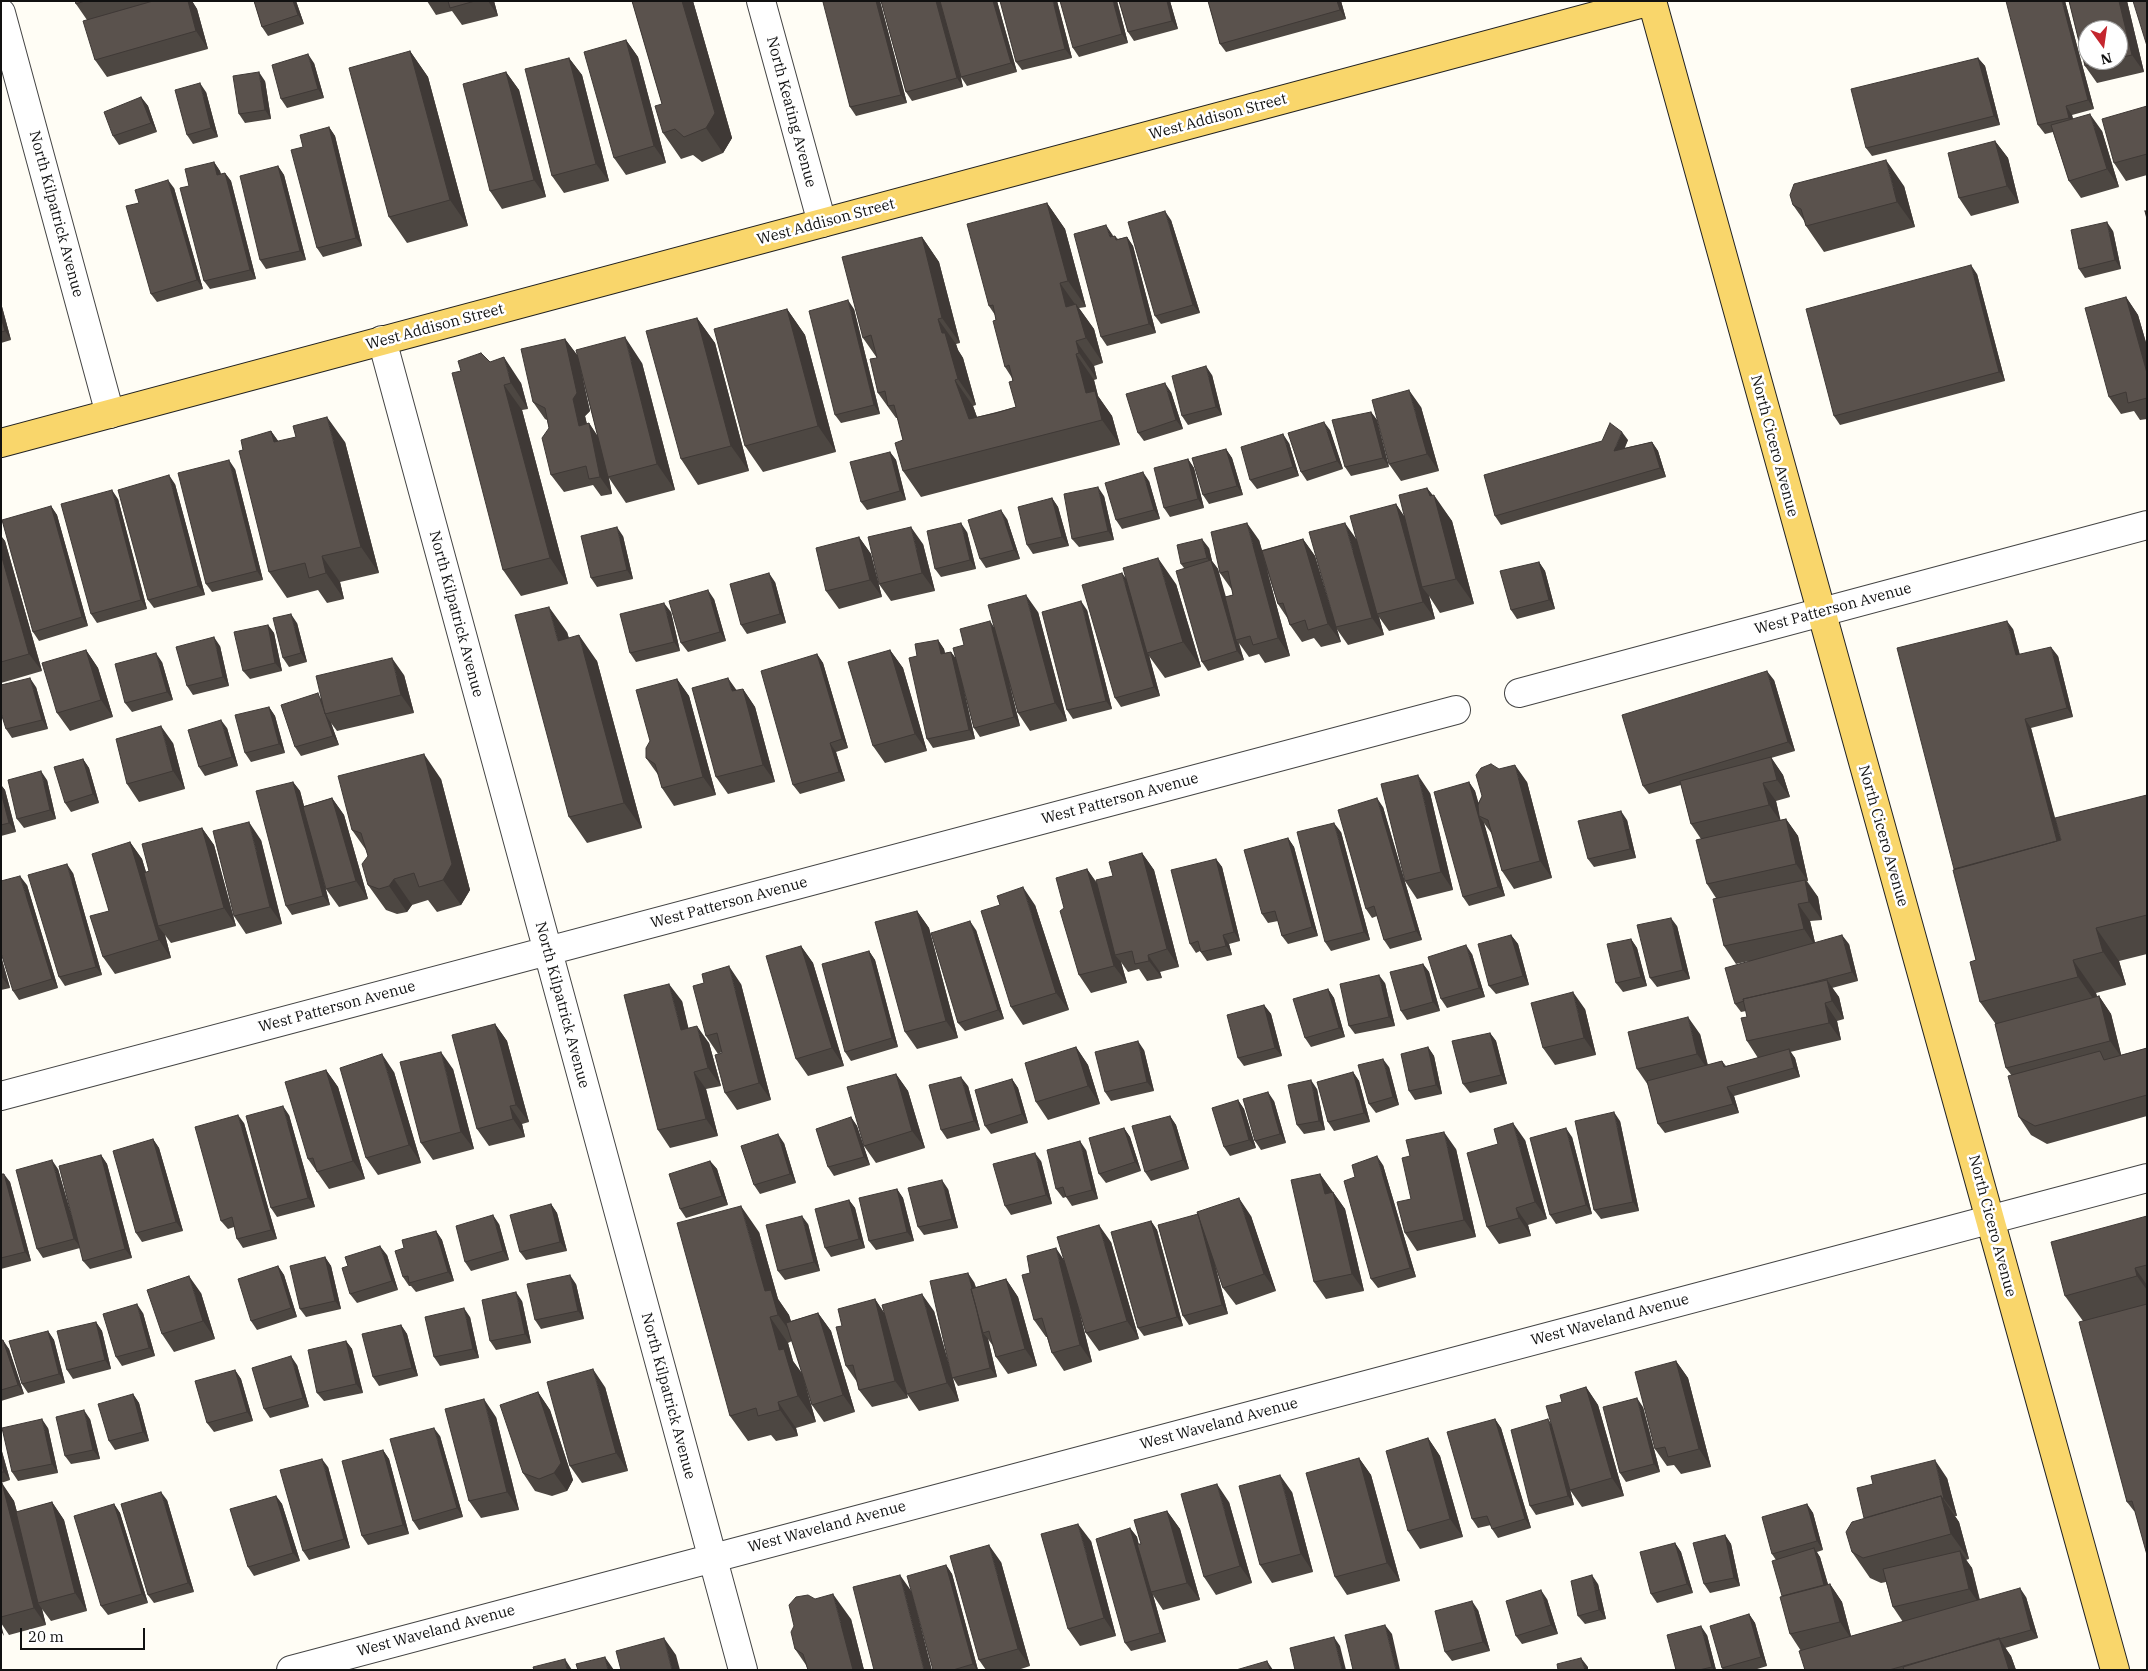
<!DOCTYPE html>
<style>
body{margin:0}
#map{position:relative;width:2148px;height:1671px;overflow:hidden;background:#fffdf5;font-family:"IBM Plex Serif",serif}
canvas{display:block}
.frame{position:absolute;inset:0;border:2px solid #111;pointer-events:none}
.north{position:absolute;left:2078px;top:20px;width:50px;height:50px;box-sizing:border-box;background:#fff;border:1px solid #a0a0a0;border-radius:50%;rotate:166deg;font-size:14px;font-weight:700;line-height:20px;text-align:center;color:#111}
.north::after{content:'';display:block;margin:auto;width:18px;height:22px;background:#c4262e;clip-path:polygon(50% 0,100% 100%,50% 72%,0 100%)}
.scale{position:absolute;left:20px;top:1628px;width:125px;height:22px;box-sizing:border-box;border:2px solid #111;border-top:0;padding-left:6px;font-size:15px;line-height:18px;white-space:nowrap;color:#111;-webkit-text-stroke:4px #fff;paint-order:stroke}
</style>
<div id="map">
<canvas width="2148" height="1671"></canvas>
<div class="frame"></div>
<div class="north">N</div>
<div class="scale">20 m</div>
</div>
<script>
const ctx = document.querySelector('canvas').getContext('2d');
ctx.lineJoin = 'round';
const poly = rows => new Path2D(rows.map(r => 'M' + r).join(''));
function trace(path, color, width, dash) { ctx.strokeStyle = color; ctx.lineWidth = width; ctx.lineCap = dash ? 'butt' : 'round'; ctx.setLineDash(dash || []); ctx.stroke(path); }
function paint(path, color) { ctx.fillStyle = color; ctx.fill(path, 'evenodd'); }
function label(font, color, halo, rows, align = 'center') {
  ctx.font = font + ' "IBM Plex Serif",serif'; ctx.lineWidth = 5; ctx.setLineDash([]); ctx.textBaseline = 'middle'; ctx.strokeStyle = halo; ctx.fillStyle = color; for (const [text, x, y, turn = 0] of rows) {
    ctx.save(); ctx.translate(x, y); ctx.rotate((+turn || 0) * Math.PI / 180); ctx.textAlign = isNaN(turn) ? turn : align; if (halo) ctx.strokeText(text, 0, 0); ctx.fillText(text, 0, 0); ctx.restore();
  }
}
const minor = poly([
 [761,1,822,223],
 [1,13,110,414],
 [382,340,743,1670],
 [1519,693,2147,525],
 [1,1096,1456,710],
 [291,1670,2147,1178]
]);
const major = poly([
 [1652,1,2115,1670],
 [1,443,1651,1]
]);
const wall = poly([
 [75,1,192,1,197,9,208,49,107,77,95,60,87,20,76,4],
 [254,1,296,1,304,24,268,36,262,27],
 [427,1,494,1,498,16,462,25,452,11,436,15],
 [632,1,693,1,732,138,723,153,702,162,693,155,681,159,663,133,662,104],
 [826,1,880,1,907,103,856,116,850,107],
 [881,1,997,1,1017,72,967,86,961,77,963,87,912,101,906,92],
 [1057,1,1072,58,1022,70,1016,62],
 [1117,1,1128,43,1079,57,1073,48],
 [1119,1,1170,1,1178,29,1134,41,1128,32],
 [1208,1,1341,1,1346,19,1226,52,1220,44],
 [2065,1,2094,109,2072,115,2073,119,2102,131,2119,187,2081,198,2069,181,2053,132,2045,134,2038,125],
 [2069,1,2127,1,2144,72,2097,83,2085,66],
 [2118,30,2118,60,2088,60],
 [626,40,638,57,666,163,626,175,614,158],
 [410,51,428,77,468,226,407,243,389,217],
 [569,58,582,75,609,181,564,193,552,176],
 [1978,58,1985,66,2000,125,1872,156,1866,148],
 [314,63,324,98,287,108,281,99],
 [506,72,519,90,546,197,502,209,490,191],
 [265,81,271,119,245,123,239,114],
 [206,92,218,137,193,144,187,135],
 [141,97,148,106,157,132,119,145,113,136],
 [2147,106,2147,175,2126,181,2114,163],
 [329,127,335,136,362,246,323,257,317,248],
 [1995,141,2008,158,2019,203,1971,216,1959,198],
 [214,162,220,171,221,174,225,173,231,181,256,279,210,289,204,281,189,186],
 [278,166,284,175,306,260,266,269,260,260],
 [1904,186,1915,227,1824,252,1806,226,1805,222,1793,205],
 [174,188,203,289,157,302,151,294,139,203],
 [1047,203,1065,229,1086,307,1079,308,1094,329,1103,363,1094,366,1097,379,1094,380,1098,396,1112,416,1120,445,921,497,903,471,903,440,898,420,897,418,896,418,878,393,877,358,863,338,922,237,939,262,960,343,956,344,958,350,963,358,976,405,973,406,977,417,1016,407,1012,378,1005,367,995,315,989,306],
 [1171,220,1200,313,1161,324,1155,316],
 [2113,231,2121,269,2085,278,2079,269],
 [1112,234,1113,236,1115,236,1118,239,1127,237,1133,246,1156,333,1107,346,1101,337],
 [1977,274,2005,381,1840,425,1834,416],
 [2126,297,2138,315,2147,346,2147,419,2140,420,2134,411,2121,414,2109,397],
 [1,303,11,340,1,343],
 [787,309,805,335,836,452,763,472,745,446],
 [854,309,880,414,841,423,835,415],
 [697,318,715,343,749,471,698,485,681,459],
 [565,339,577,355,642,363,675,490,626,503,609,478,612,494,601,496,593,485,564,492,551,475,549,428,547,420,545,419,533,402],
 [579,364,598,437,589,423,587,424,585,416,590,411],
 [490,362,521,383,528,409,522,410,568,584,521,596,503,570],
 [1212,375,1222,415,1188,425,1182,416],
 [1171,392,1183,429,1144,441,1138,433],
 [1421,407,1439,471,1401,481,1389,464],
 [1371,412,1377,420,1389,467,1351,476,1345,467],
 [1330,430,1343,469,1307,481,1301,472],
 [271,431,278,441,345,442,379,573,340,582,344,599,327,603,318,590,287,598,269,572,243,450],
 [1628,440,1624,448,1652,442,1658,451,1666,477,1501,525,1495,516],
 [1289,443,1299,476,1257,489,1250,480],
 [1226,449,1232,458,1243,495,1209,504,1203,495],
 [890,452,896,460,906,500,867,510,861,502],
 [1188,459,1194,468,1204,508,1170,517,1164,508],
 [235,469,263,580,212,592,206,584],
 [1149,481,1160,519,1122,529,1116,520],
 [175,484,205,595,154,608,148,600],
 [1427,488,1452,521,1474,604,1440,613,1429,596,1435,619,1389,631,1379,617,1384,635,1348,645,1336,628,1341,642,1321,647,1314,638,1302,642,1290,625,1288,619,1278,604,1267,570,1290,656,1265,663,1259,654,1249,657,1239,643,1244,660,1208,671,1202,662,1184,568,1181,564,1209,548,1212,561,1218,569,1225,597,1233,595,1232,590,1220,573,1259,540,1262,550,1303,539,1315,556,1332,614,1357,539,1396,504,1404,516],
 [1104,496,1114,540,1079,547,1072,539],
 [1052,498,1058,507,1069,546,1033,554,1027,545],
 [118,499,147,609,97,623,91,614],
 [51,506,57,515,88,626,39,641,33,632],
 [1007,519,1020,559,986,568,980,559],
 [967,532,976,569,941,577,935,569],
 [1,536,5,541,42,671,1,683],
 [623,536,633,579,597,587,591,578],
 [859,537,871,554,882,597,839,609,826,591],
 [923,544,935,591,891,601,879,584],
 [1539,562,1545,571,1555,609,1517,619,1511,610],
 [1126,578,1176,584,1201,667,1165,678,1149,656,1160,696,1121,707,1115,698],
 [775,582,786,623,747,634,741,625],
 [714,599,726,641,688,652,681,643],
 [1087,610,1112,709,1073,719,1067,710],
 [671,612,680,651,636,662,630,653],
 [1038,612,1067,721,1030,731,1018,713,1009,682,1020,726,980,737,974,728,962,681,975,739,933,748,927,739,917,656,938,640,944,649,945,653,951,652,956,659,964,645,994,627],
 [297,623,307,662,289,667,283,658],
 [268,625,274,633,282,671,250,679,243,671],
 [2013,629,2020,655,2058,656,2073,717,2031,728,2061,840,2147,795,2147,954,2119,961,2126,985,2096,993,2097,997,2099,996,2111,1014,2121,1055,2147,1048,2147,1116,2047,1144,2031,1135,2019,1117,2012,1076,2006,1068,1995,1023,1980,1002,1976,960,1954,869],
 [567,632,569,638,597,661,642,828,587,843,569,817],
 [220,646,229,686,193,695,187,686],
 [86,650,98,668,113,717,70,731,57,713],
 [890,650,903,668,927,751,885,763,873,746],
 [817,654,823,663,848,748,836,752,845,781,800,794,793,785],
 [162,662,173,700,132,712,125,703],
 [404,675,414,713,337,731,331,723,339,745,301,756,295,747,321,697],
 [677,679,689,696,716,795,674,806,662,788,659,776,646,758,650,741],
 [1774,680,1795,751,1771,758,1783,775,1790,797,1776,801,1780,820,1786,819,1798,836,1808,881,1807,881,1818,897,1822,920,1810,921,1815,943,1849,944,1858,981,1832,988,1839,997,1844,1019,1837,1021,1841,1040,1790,1052,1795,1058,1800,1077,1734,1096,1739,1113,1665,1133,1658,1124,1648,1085,1637,1069,1700,1034,1708,1065,1722,1061,1726,1066,1758,1058,1747,1041,1747,1017,1746,1011,1741,1012,1735,1004,1749,961,1736,964,1724,946,1716,898,1707,884,1701,839,1691,824,1681,785,1649,794,1643,786],
 [36,687,48,729,12,738,6,729],
 [743,689,755,707,775,782,728,794,716,777],
 [269,707,275,716,285,753,251,762,245,753],
 [227,728,238,766,205,776,199,767],
 [173,743,185,789,139,802,127,784],
 [83,759,89,768,99,803,71,812,65,803],
 [1499,769,1527,782,1552,878,1514,889,1502,871,1492,834,1484,823,1505,896,1469,906,1463,897,1469,782,1475,791,1478,803],
 [441,779,470,890,461,905,437,912,428,900,412,905,407,912,397,914,386,910,368,885,368,856,366,850,352,830],
 [47,780,56,819,24,828,17,819],
 [293,782,300,791,304,806,332,798,344,815,368,899,339,907,326,889,316,853,330,905,292,915,286,906],
 [1,785,5,790,16,832,1,836],
 [1430,793,1453,890,1417,899,1405,881],
 [1383,807,1422,940,1390,949,1384,940,1377,916,1372,918,1366,909],
 [1627,820,1636,858,1594,867,1588,859],
 [202,828,214,845,236,926,171,943,165,935,171,958,115,974,103,957,109,911,130,842,142,859,146,872,149,871],
 [1341,832,1370,940,1331,951,1325,942],
 [1288,838,1294,847,1318,936,1288,944,1282,936,1278,921,1268,923,1262,914],
 [261,840,282,924,246,934,234,916],
 [1142,853,1154,870,1179,967,1160,972,1162,978,1147,981,1139,969,1128,972,1121,962,1127,983,1091,993,1079,975,1064,908,1087,869,1097,883,1113,876],
 [1216,859,1222,867,1240,941,1229,944,1232,955,1207,961,1200,951,1196,953,1190,944],
 [73,873,102,975,65,986,59,977],
 [27,885,58,988,19,1000,13,991],
 [1035,905,1069,1010,1023,1025,1011,1007],
 [917,911,929,928,958,1038,917,1049,905,1032],
 [1677,926,1690,979,1657,987,1650,978],
 [976,930,1004,1019,965,1031,958,1023],
 [1511,935,1518,944,1529,985,1496,994,1489,986],
 [1631,939,1637,948,1647,986,1623,992,1616,983],
 [801,946,813,963,844,1066,808,1076,796,1059],
 [869,951,875,960,898,1047,851,1061,845,1052],
 [1472,954,1485,997,1447,1008,1441,999],
 [1,956,10,988,1,990],
 [1423,964,1429,972,1440,1011,1407,1020,1401,1011],
 [1385,983,1395,1026,1355,1034,1349,1026],
 [741,984,771,1100,737,1110,725,1093,722,1052,718,1054,706,1036],
 [1328,989,1334,998,1345,1037,1311,1047,1305,1038],
 [682,1001,688,1028,709,1043,721,1086,706,1089,718,1136,670,1148,658,1130],
 [1264,1005,1271,1014,1282,1056,1244,1066,1238,1058],
 [1585,1009,1596,1055,1555,1065,1543,1048],
 [495,1024,507,1041,529,1122,522,1124,525,1137,489,1146,477,1129],
 [1490,1033,1496,1041,1507,1084,1470,1093,1463,1084],
 [1076,1047,1088,1065,1100,1104,1048,1120,1036,1102],
 [1428,1047,1434,1056,1442,1094,1415,1100,1409,1091],
 [1144,1050,1154,1091,1111,1101,1105,1092],
 [1389,1067,1399,1105,1376,1113,1369,1104],
 [453,1069,474,1149,433,1160,421,1143],
 [326,1070,338,1087,365,1179,329,1189,308,1159],
 [394,1072,421,1163,378,1175,366,1158],
 [1353,1072,1359,1081,1370,1122,1334,1131,1328,1122],
 [896,1074,908,1091,925,1148,876,1163,864,1146],
 [1012,1079,1018,1088,1028,1123,991,1134,985,1126],
 [968,1086,980,1130,947,1139,941,1130],
 [1317,1089,1325,1130,1304,1134,1297,1125],
 [1238,1100,1244,1109,1256,1148,1230,1156,1224,1147],
 [1274,1101,1286,1143,1261,1150,1255,1141],
 [289,1115,315,1207,277,1217,271,1208],
 [1170,1116,1176,1125,1189,1169,1151,1181,1145,1172],
 [851,1117,857,1126,870,1165,834,1176,828,1167],
 [1620,1121,1639,1211,1601,1219,1594,1210],
 [244,1123,277,1239,243,1248,237,1239,234,1227,228,1229,221,1221],
 [1124,1128,1130,1137,1141,1171,1106,1183,1099,1174],
 [1572,1137,1592,1214,1556,1224,1550,1215],
 [153,1139,159,1148,183,1231,142,1242,136,1233],
 [1525,1140,1547,1219,1528,1225,1531,1236,1499,1244,1487,1227],
 [784,1143,796,1183,760,1194,754,1185],
 [1456,1149,1476,1237,1417,1251,1405,1233,1411,1199,1410,1156],
 [1086,1150,1098,1199,1072,1206,1066,1197,1063,1198,1056,1189],
 [101,1155,107,1164,132,1258,90,1269,83,1261,80,1248,43,1258,37,1249,58,1169,76,1232],
 [710,1161,717,1169,728,1205,686,1218,680,1209],
 [1041,1161,1052,1204,1011,1215,1005,1206],
 [1383,1165,1416,1277,1378,1288,1371,1279],
 [1,1174,10,1182,31,1261,1,1269],
 [1320,1174,1345,1209,1364,1291,1326,1299,1314,1282],
 [897,1189,903,1198,914,1241,876,1250,869,1241],
 [948,1189,958,1228,924,1235,918,1227],
 [849,1200,855,1208,865,1248,831,1257,825,1248],
 [551,1204,557,1213,567,1251,526,1260,520,1252],
 [1251,1216,1276,1291,1236,1305,1223,1288,1214,1261,1228,1314,1189,1325,1183,1316,1158,1225],
 [2147,1216,2147,1555,2135,1511,2134,1511,2127,1502,2083,1321,2065,1296],
 [1151,1221,1157,1230,1183,1326,1144,1336,1138,1328],
 [499,1224,509,1260,471,1271,465,1262],
 [808,1224,820,1271,785,1280,778,1271],
 [436,1231,442,1240,454,1281,416,1292,411,1286,409,1286,403,1277,404,1248],
 [759,1232,778,1299,789,1315,791,1321,818,1313,831,1331,855,1412,824,1422,812,1405,805,1383,816,1422,796,1428,798,1436,776,1441,771,1435,748,1441,730,1416],
 [792,1341,802,1373,793,1361,788,1343],
 [1111,1242,1139,1339,1099,1351,1086,1333,1078,1306,1092,1362,1064,1371,1052,1353,1047,1337,1046,1337,1034,1320,1030,1273],
 [387,1255,398,1290,357,1303,350,1294],
 [325,1257,331,1266,341,1309,306,1317,300,1309],
 [278,1266,284,1275,297,1317,257,1330,251,1321],
 [1006,1279,1018,1297,1037,1366,1008,1374,996,1357,993,1346,988,1339,997,1377,958,1386,953,1378,959,1401,919,1411,907,1394,905,1387,908,1398,872,1407,859,1390,857,1382,846,1366,842,1326,875,1299,884,1313,934,1311,951,1372,974,1282,976,1287],
 [576,1284,584,1319,541,1329,535,1320],
 [201,1293,215,1339,174,1352,162,1334],
 [522,1301,531,1343,496,1350,490,1341],
 [143,1313,155,1356,122,1366,116,1357],
 [470,1317,479,1358,440,1366,434,1357],
 [96,1322,102,1331,111,1369,73,1379,67,1370],
 [401,1325,407,1334,418,1376,379,1386,373,1377],
 [48,1331,54,1340,65,1383,28,1393,22,1384],
 [1,1340,9,1349,24,1394,1,1401],
 [346,1341,352,1349,363,1393,324,1401,317,1393],
 [1676,1361,1688,1378,1711,1467,1681,1474,1674,1465,1667,1466,1655,1449],
 [297,1365,309,1407,270,1418,264,1409],
 [235,1370,241,1379,253,1421,214,1432,207,1423],
 [605,1387,628,1471,582,1483,570,1466],
 [1586,1387,1598,1405,1624,1496,1582,1507,1570,1490,1568,1482,1574,1505,1536,1515,1530,1506,1551,1424,1562,1402],
 [538,1392,550,1410,573,1480,567,1491,552,1496,535,1491,523,1473],
 [133,1394,139,1403,149,1441,115,1450,109,1441],
 [1643,1407,1660,1472,1626,1482,1620,1473],
 [496,1417,519,1510,481,1518,469,1501],
 [90,1419,100,1459,71,1464,65,1456],
 [1495,1419,1501,1428,1531,1528,1498,1538,1492,1529,1491,1525,1478,1528,1472,1519],
 [48,1428,58,1473,18,1481,12,1472],
 [440,1436,463,1517,419,1530,413,1521],
 [1428,1438,1440,1456,1463,1537,1420,1549,1408,1531],
 [1,1448,10,1480,1,1483],
 [383,1450,389,1459,409,1534,368,1545,362,1536],
 [1359,1458,1371,1475,1400,1581,1347,1595,1335,1577],
 [328,1467,350,1548,309,1560,303,1551],
 [1947,1478,1957,1516,1955,1516,1959,1522,1969,1559,1966,1560,1972,1568,1980,1600,2026,1597,2038,1638,2005,1648,2011,1656,2016,1670,1805,1670,1801,1651,1790,1634,1776,1560,1772,1554,1807,1504,1813,1513,1823,1550,1817,1552,1820,1557,1828,1585,1830,1584,1842,1602,1851,1636,1903,1622,1893,1607,1886,1582,1881,1583,1870,1578,1852,1552,1864,1519],
 [1,1483,14,1501,17,1512,52,1502,64,1520,87,1611,51,1621,42,1609,46,1625,9,1635,1,1623],
 [1292,1492,1313,1572,1272,1583,1260,1565],
 [276,1496,282,1504,300,1561,254,1576,248,1567],
 [167,1500,194,1592,154,1603,148,1595],
 [1229,1502,1252,1583,1216,1595,1204,1577],
 [114,1504,120,1513,148,1603,108,1615,101,1606],
 [1167,1511,1180,1529,1200,1600,1163,1610,1153,1595,1166,1642,1131,1651,1125,1643,1130,1528,1137,1537,1138,1544,1141,1544],
 [1725,1535,1731,1544,1740,1586,1710,1593,1704,1584],
 [1091,1541,1116,1636,1080,1646,1068,1629],
 [1675,1543,1681,1552,1693,1593,1657,1603,1651,1594],
 [1001,1562,1030,1666,1018,1670,986,1670,979,1660],
 [946,1565,952,1574,978,1670,933,1670],
 [1598,1584,1606,1619,1585,1624,1578,1616],
 [1547,1599,1558,1634,1522,1644,1516,1636],
 [1478,1610,1490,1651,1452,1661,1445,1652],
 [1749,1614,1755,1623,1767,1666,1754,1670,1723,1670,1722,1668],
 [851,1619,864,1670,808,1670,806,1665,795,1649],
 [1707,1635,1716,1670,1676,1670]
]);
const shadedWall = poly([
 [188,1,192,1,197,9,208,49,196,31],
 [293,1,296,1,304,24,298,15],
 [488,1,494,1,498,16],
 [682,1,693,1,732,138,723,153,706,128],
 [876,1,880,1,907,103,901,95],
 [936,1,940,1,963,87,957,78],
 [993,1,997,1,1017,72,1011,63],
 [1053,1,1057,1,1072,58,1065,49],
 [1113,1,1117,1,1128,43,1122,34],
 [1167,1,1170,1,1178,29,1172,21],
 [1337,1,1341,1,1346,19,1340,10],
 [2062,1,2065,1,2094,109,2088,100],
 [2119,1,2127,1,2144,72,2132,55],
 [626,40,638,57,666,163,654,146],
 [410,51,428,77,468,226,450,200],
 [308,54,314,63,324,98,318,89],
 [569,58,582,75,609,181,596,164],
 [1978,58,1985,66,2000,125,1994,116],
 [259,72,265,81,271,119,265,110],
 [506,72,519,90,546,197,534,180],
 [200,83,206,92,218,137,211,128],
 [141,97,148,106,157,132,151,123],
 [2066,106,2072,115,2075,127,2069,118],
 [2090,114,2102,131,2119,187,2107,169],
 [329,127,335,136,362,246,356,238],
 [1995,141,2008,158,2019,203,2007,186],
 [1886,160,1904,186,1915,227,1897,202],
 [214,162,220,171,223,183,217,175],
 [278,166,284,175,306,260,300,251],
 [225,173,231,181,256,279,250,270],
 [168,180,174,188,203,289,197,280],
 [1047,203,1065,229,1086,307,1068,281],
 [1165,211,1171,220,1200,313,1193,305],
 [2107,222,2113,231,2121,269,2115,260],
 [1106,225,1112,234,1116,246,1110,237],
 [922,237,939,262,960,343,942,318],
 [1127,237,1133,246,1156,333,1149,324],
 [1971,265,1977,274,2005,381,1999,372],
 [1060,283,1077,307,1076,304,1094,329,1103,363,1086,338,1066,307],
 [2126,297,2138,315,2147,346,2147,373],
 [848,300,854,309,880,414,874,405],
 [1,303,11,340,5,331,1,317],
 [787,309,805,335,836,452,818,426],
 [697,318,715,343,749,471,731,446],
 [938,319,956,344,958,350,963,358,976,405,958,379,942,333],
 [625,337,642,363,675,490,657,464],
 [565,339,578,356,590,411,585,416,591,443,579,426,573,399],
 [1076,341,1094,366,1097,379,1079,353],
 [1076,354,1094,380,1098,396,1112,416,1120,445,1102,420,1086,393],
 [504,357,521,383,528,409,511,383],
 [1206,366,1212,375,1222,415,1216,407],
 [955,380,973,406,987,445,969,419],
 [1165,383,1171,392,1183,429,1176,420],
 [504,385,522,410,568,584,550,558],
 [1409,390,1421,407,1439,471,1427,454],
 [1371,412,1377,420,1389,467,1383,458],
 [327,417,345,442,379,573,361,547],
 [1324,422,1330,430,1343,469,1337,461],
 [589,423,601,441,612,494,600,477],
 [271,431,289,456,274,442],
 [1622,432,1628,440,1620,460,1614,451],
 [1283,434,1289,443,1299,476,1293,467],
 [1652,442,1658,451,1666,477,1660,468],
 [1226,449,1232,458,1243,495,1237,486],
 [890,452,896,460,906,500,900,491],
 [1188,459,1194,468,1204,508,1198,499],
 [229,460,235,469,263,580,257,571],
 [1143,472,1149,481,1160,519,1154,510],
 [169,475,175,484,205,595,198,586],
 [1098,487,1104,496,1114,540,1108,531],
 [1427,488,1435,498,1434,495,1452,521,1474,604,1456,579],
 [112,490,118,499,147,609,141,600],
 [1052,498,1058,507,1069,546,1062,537],
 [1396,504,1408,522,1422,587,1429,596,1435,619,1423,602],
 [51,506,57,515,88,626,82,617],
 [1001,510,1007,519,1020,559,1014,550],
 [961,523,967,532,976,569,970,560],
 [1247,523,1259,540,1290,656,1278,638],
 [1345,523,1357,540,1377,614,1379,617,1384,635,1372,618],
 [617,527,623,536,633,579,627,570],
 [911,527,923,544,935,591,922,573],
 [1,536,5,541,42,671,29,654,1,554],
 [859,537,871,554,882,597,870,580],
 [1202,539,1209,548,1212,561,1218,569,1238,639,1236,640,1238,643,1244,660,1237,651,1213,567,1207,558],
 [1303,539,1315,556,1341,642,1328,624],
 [322,556,340,582,344,599,326,573],
 [1158,558,1176,584,1201,667,1183,642],
 [1539,562,1545,571,1555,609,1549,600],
 [769,573,775,582,786,623,780,614],
 [1122,573,1128,581,1147,653,1149,655,1160,696,1154,687],
 [708,590,714,599,726,641,720,632],
 [1026,595,1038,612,1067,721,1055,703],
 [1081,601,1087,610,1112,709,1106,701],
 [664,603,671,612,680,651,674,642],
 [549,607,567,632,576,666,558,641],
 [291,614,297,623,307,662,301,653],
 [990,621,996,630,1020,726,1014,717],
 [2007,621,2013,629,2022,664,2016,655],
 [268,625,274,633,282,671,275,663],
 [579,635,597,661,642,828,624,803],
 [214,637,220,646,229,686,223,677],
 [938,640,944,649,947,663,941,654],
 [2051,647,2058,656,2073,717,2067,708],
 [86,650,98,668,113,717,101,700],
 [890,650,903,668,927,751,915,734],
 [951,652,957,660,975,739,969,730],
 [156,653,162,662,173,700,167,692],
 [817,654,823,663,848,748,842,739],
 [392,658,404,675,414,713,401,695],
 [1767,671,1774,680,1795,751,1788,742],
 [30,678,36,687,48,729,42,720],
 [728,678,740,695,732,691],
 [677,679,689,696,716,795,703,777],
 [743,689,755,707,775,782,763,765],
 [269,707,275,716,285,753,279,744],
 [325,714,331,723,339,745,333,736],
 [2025,719,2031,728,2070,876,2064,867],
 [221,720,227,728,238,766,232,757],
 [161,726,173,743,185,789,173,771],
 [830,743,836,752,845,781,839,772],
 [424,754,441,779,470,890,461,905,443,880],
 [1771,757,1783,775,1790,797,1777,780],
 [83,759,89,768,99,803,93,794],
 [1515,765,1527,782,1552,878,1540,861],
 [41,771,47,780,56,819,50,810],
 [1418,775,1430,793,1453,890,1441,872],
 [293,782,300,791,330,905,323,896],
 [1469,782,1475,791,1483,818,1479,816,1484,823,1505,896,1498,887],
 [1763,783,1776,801,1781,822,1769,805],
 [1,785,5,790,16,832,9,823,1,792],
 [332,798,344,815,368,899,356,881],
 [1377,798,1383,807,1422,940,1416,931],
 [1621,811,1627,820,1636,858,1630,849],
 [1786,819,1798,836,1808,881,1796,864],
 [249,822,261,840,282,924,270,907],
 [1334,823,1341,832,1370,940,1364,932],
 [202,828,214,845,236,926,224,908],
 [1288,838,1294,847,1318,936,1312,927],
 [130,842,142,859,162,925,158,926,165,935,171,958,159,940],
 [1142,853,1154,870,1179,967,1167,949],
 [1216,859,1222,867,1240,941,1234,932],
 [67,864,73,873,102,975,96,967],
 [1087,869,1099,887,1115,955,1121,962,1127,983,1114,966],
 [20,876,27,885,58,988,52,979],
 [394,879,412,905,407,912,389,886],
 [1805,880,1818,897,1822,920,1809,902],
 [1023,887,1035,905,1069,1010,1056,993],
 [1798,904,1810,921,1816,947,1804,929],
 [917,911,929,928,958,1038,946,1021],
 [1671,918,1677,926,1690,979,1683,970],
 [970,921,976,930,1004,1019,998,1010],
 [2096,928,2119,961,2126,985,2103,952],
 [1223,935,1229,944,1232,955,1226,946],
 [1511,935,1518,944,1529,985,1523,976],
 [1842,935,1849,944,1858,981,1852,972],
 [1631,939,1637,948,1647,986,1641,977],
 [1466,945,1472,954,1485,997,1479,988],
 [801,946,813,963,844,1066,832,1048],
 [869,951,875,960,898,1047,892,1038],
 [1148,955,1160,972,1162,978,1149,961],
 [1,956,10,988,1,976],
 [2073,960,2096,993,2101,1010,2078,977],
 [1423,964,1429,972,1440,1011,1433,1002],
 [729,966,741,984,771,1100,759,1083],
 [1379,975,1385,983,1395,1026,1389,1017],
 [1827,980,1839,997,1844,1019,1832,1001],
 [669,984,682,1001,693,1047,681,1030],
 [1328,989,1334,998,1345,1037,1339,1028],
 [1573,992,1585,1009,1596,1055,1584,1038],
 [2099,996,2111,1014,2122,1058,2110,1041],
 [1825,1003,1837,1021,1841,1040,1829,1023],
 [1264,1005,1271,1014,1282,1056,1275,1048],
 [1688,1017,1700,1034,1709,1071,1697,1054],
 [495,1024,507,1041,529,1122,516,1105],
 [697,1026,709,1043,721,1086,708,1068],
 [1490,1033,1496,1041,1507,1084,1501,1075],
 [1138,1041,1144,1050,1154,1091,1147,1082],
 [1076,1047,1088,1065,1100,1104,1088,1086],
 [1428,1047,1434,1056,1442,1094,1436,1085],
 [1789,1049,1795,1058,1800,1077,1794,1068],
 [441,1052,453,1069,474,1149,461,1132],
 [382,1054,394,1072,421,1163,409,1145],
 [1383,1059,1389,1067,1399,1105,1393,1097],
 [326,1070,338,1087,365,1179,353,1161],
 [694,1072,706,1089,718,1136,706,1119],
 [1353,1072,1359,1081,1370,1122,1364,1113],
 [896,1074,908,1091,925,1148,912,1131],
 [961,1077,968,1086,980,1130,974,1121],
 [1012,1079,1018,1088,1028,1123,1022,1114],
 [1311,1080,1317,1089,1325,1130,1319,1121],
 [1727,1087,1734,1096,1739,1113,1733,1104],
 [1268,1092,1274,1101,1286,1143,1280,1134],
 [1238,1100,1244,1109,1256,1148,1249,1140],
 [283,1106,289,1115,315,1207,308,1198],
 [510,1106,522,1124,525,1137,513,1119],
 [1614,1112,1620,1121,1639,1211,1633,1202],
 [238,1115,244,1123,277,1239,271,1230],
 [1170,1116,1176,1125,1189,1169,1183,1160],
 [851,1117,857,1126,870,1165,864,1157],
 [1513,1123,1525,1140,1547,1219,1535,1202],
 [1124,1128,1130,1137,1141,1171,1135,1162],
 [1566,1128,1572,1137,1592,1214,1586,1205],
 [1444,1132,1456,1149,1476,1237,1464,1220],
 [778,1134,784,1143,796,1183,790,1174],
 [153,1139,159,1148,183,1231,176,1222],
 [1080,1141,1086,1150,1098,1199,1092,1190],
 [1035,1153,1041,1161,1052,1204,1046,1195],
 [101,1155,107,1164,132,1258,125,1249],
 [1377,1156,1383,1165,1416,1277,1410,1268],
 [52,1160,58,1169,81,1248,74,1239],
 [710,1161,717,1169,728,1205,722,1196],
 [4,1174,10,1182,31,1261,25,1252],
 [1320,1174,1332,1191,1337,1212,1325,1194],
 [942,1180,948,1189,958,1228,952,1219],
 [897,1189,903,1198,914,1241,907,1232],
 [1333,1192,1345,1209,1364,1291,1352,1274],
 [1239,1198,1251,1216,1276,1291,1264,1274],
 [849,1200,855,1208,865,1248,859,1239],
 [551,1204,557,1213,567,1251,560,1242],
 [741,1206,759,1232,778,1299,789,1315,796,1340,778,1315,765,1291],
 [1516,1208,1528,1225,1531,1236,1519,1218],
 [1198,1214,1204,1223,1228,1314,1222,1305],
 [493,1215,499,1224,509,1260,503,1251],
 [802,1216,808,1224,820,1271,814,1262],
 [1151,1221,1157,1230,1183,1326,1177,1317],
 [1099,1225,1111,1242,1139,1339,1127,1321],
 [436,1231,442,1240,454,1281,448,1272],
 [380,1246,387,1255,398,1290,392,1281],
 [1056,1248,1068,1266,1092,1362,1080,1345],
 [325,1257,331,1266,341,1309,335,1301],
 [278,1266,284,1275,297,1317,291,1308],
 [2135,1268,2147,1285,2147,1290,2137,1276],
 [968,1273,974,1282,986,1332,983,1333,988,1339,997,1377,990,1368],
 [570,1275,576,1284,584,1319,578,1311],
 [189,1276,201,1293,215,1339,203,1321],
 [1006,1279,1018,1297,1037,1366,1025,1349],
 [516,1292,522,1301,531,1343,525,1334],
 [922,1294,934,1311,959,1401,947,1383],
 [875,1299,887,1317,908,1398,895,1381],
 [137,1304,143,1313,155,1356,149,1348],
 [464,1308,470,1317,479,1358,473,1349],
 [818,1313,831,1331,855,1412,843,1395],
 [770,1317,788,1343,793,1361,802,1374,816,1422,798,1396,779,1350],
 [96,1322,102,1331,111,1369,105,1360],
 [401,1325,407,1334,418,1376,412,1368],
 [48,1331,54,1340,65,1383,59,1374],
 [3,1340,9,1349,24,1394,18,1385],
 [346,1341,352,1349,363,1393,356,1384],
 [291,1356,297,1365,309,1407,303,1398],
 [1676,1361,1688,1378,1711,1467,1699,1449],
 [593,1369,605,1387,628,1471,616,1453],
 [235,1370,241,1379,253,1421,247,1412],
 [1586,1387,1598,1405,1624,1496,1612,1478],
 [538,1392,550,1410,573,1480,567,1491,554,1473],
 [133,1394,139,1403,149,1441,143,1432],
 [1637,1398,1643,1407,1660,1472,1654,1464],
 [484,1399,496,1417,519,1510,507,1492],
 [778,1402,796,1428,798,1436,780,1410],
 [84,1410,90,1419,100,1459,93,1450],
 [42,1419,48,1428,58,1473,52,1464],
 [1495,1419,1501,1428,1531,1528,1525,1519],
 [1548,1419,1554,1428,1574,1505,1568,1496],
 [434,1428,440,1436,463,1517,457,1508],
 [1428,1438,1440,1456,1463,1537,1450,1519],
 [1,1448,10,1480,4,1472,1,1463],
 [383,1450,389,1459,409,1534,403,1525],
 [1359,1458,1371,1475,1400,1581,1387,1563],
 [322,1459,328,1467,350,1548,344,1539],
 [1935,1460,1947,1478,1957,1516,1944,1499],
 [1280,1475,1292,1492,1313,1572,1301,1554],
 [2,1483,14,1501,41,1603,38,1603,42,1609,46,1625,34,1608],
 [1217,1484,1229,1502,1252,1583,1240,1566],
 [161,1492,167,1500,194,1592,188,1583],
 [276,1496,282,1504,300,1561,293,1553],
 [1941,1496,1959,1522,1969,1559,1951,1534],
 [52,1502,64,1520,87,1611,75,1593],
 [114,1504,120,1513,148,1603,142,1594],
 [1807,1504,1813,1513,1823,1550,1817,1541],
 [1167,1511,1180,1529,1200,1600,1187,1583],
 [1078,1524,1091,1541,1116,1636,1104,1618],
 [1130,1528,1137,1537,1152,1592,1151,1592,1153,1595,1166,1642,1160,1633],
 [1725,1535,1731,1544,1740,1586,1734,1578],
 [1675,1543,1681,1552,1693,1593,1687,1584],
 [989,1545,1001,1562,1030,1666,1018,1649],
 [1814,1548,1820,1557,1831,1594,1824,1585],
 [1960,1551,1972,1568,1981,1606,1969,1589],
 [946,1565,952,1574,978,1670,977,1670,973,1664],
 [900,1575,912,1592,932,1670,924,1670],
 [1592,1575,1598,1584,1606,1619,1599,1610],
 [1830,1584,1842,1602,1852,1640,1840,1622],
 [2020,1588,2026,1597,2038,1638,2031,1630],
 [1541,1590,1547,1599,1558,1634,1551,1625],
 [833,1594,851,1619,864,1670,853,1670],
 [1472,1601,1478,1610,1490,1651,1483,1642],
 [1749,1614,1755,1623,1767,1666,1761,1657],
 [1,1624,4,1636,1,1631],
 [1385,1625,1392,1634,1400,1670,1396,1670],
 [1701,1626,1707,1635,1716,1670,1714,1670,1712,1667],
 [1334,1637,1340,1646,1346,1670,1342,1670],
 [664,1638,676,1655,680,1670,672,1670],
 [1999,1638,2011,1656,2016,1670,2009,1670],
 [605,1657,614,1670,608,1670],
 [1581,1658,1588,1667,1588,1670,1585,1670],
 [565,1659,572,1670,567,1670],
 [1267,1661,1273,1670,1270,1670]
]);
const building = poly([
 [75,1,85,1,76,4,75,1],
 [153,1,188,1,196,31,95,60,83,21,153,1],
 [254,1,293,1,298,15,262,27,254,1],
 [448,1,475,1,450,8,448,1],
 [632,1,682,1,715,113,706,128,684,137,675,129,663,133,655,106,662,104,632,1],
 [826,1,876,1,901,95,850,107,823,2,826,1],
 [881,1,936,1,957,78,906,92,881,1],
 [940,1,993,1,1011,63,961,77,940,1],
 [1000,1,1053,1,1065,49,1016,62,1000,1],
 [1060,1,1113,1,1122,34,1073,48,1060,1],
 [1119,1,1167,1,1172,21,1128,32,1119,1],
 [1208,1,1337,1,1340,10,1220,44,1208,1],
 [2006,1,2062,1,2088,100,2066,106,2069,118,2038,125,2006,1],
 [2069,1,2119,1,2132,55,2118,58,2118,30,2088,30,2088,60,2110,60,2085,66,2069,1],
 [2133,1,2147,1,2147,46,2133,1],
 [626,40,654,146,614,158,584,52,626,40],
 [410,51,450,200,389,217,349,68,410,51],
 [308,54,318,89,281,99,272,65,308,54],
 [569,58,596,164,552,176,525,69,569,58],
 [1978,58,1994,116,1866,148,1851,89,1978,58],
 [259,72,265,110,239,114,233,76,259,72],
 [506,72,534,180,490,191,463,84,506,72],
 [200,83,211,128,187,135,175,90,200,83],
 [141,97,151,123,113,136,104,112,141,97],
 [2147,106,2147,154,2114,163,2102,119,2147,106],
 [2090,114,2107,169,2069,181,2051,125,2090,114],
 [329,127,356,238,317,248,291,150,303,147,300,135,329,127],
 [1995,141,2007,186,1959,198,1948,153,1995,141],
 [1886,160,1897,202,1806,226,1801,209,1793,205,1790,195,1794,184,1886,160],
 [214,162,217,175,225,173,250,270,204,281,180,188,189,186,185,169,214,162],
 [278,166,300,251,260,260,240,176,278,166],
 [168,180,197,280,151,294,126,206,139,203,135,190,168,180],
 [1047,203,1068,281,1060,283,1066,307,1076,304,1086,338,1076,341,1079,353,1076,354,1086,393,1095,391,1102,420,903,471,895,443,903,440,894,405,888,406,885,391,878,393,870,359,877,358,871,335,863,338,842,257,922,237,942,318,938,319,942,333,945,333,958,379,955,380,969,419,996,413,1016,407,1009,382,1013,381,1009,365,1005,367,993,321,996,320,993,305,989,306,967,224,1047,203],
 [1165,211,1193,305,1155,316,1128,222,1165,211],
 [2145,211,2147,211,2147,219,2145,211],
 [2107,222,2115,260,2079,269,2071,230,2107,222],
 [1106,225,1110,237,1115,236,1116,240,1127,237,1149,324,1101,337,1074,234,1106,225],
 [1971,265,1999,372,1834,416,1806,309,1971,265],
 [2126,297,2147,373,2147,398,2128,403,2126,392,2109,397,2085,308,2126,297],
 [848,300,874,405,835,415,809,311,848,300],
 [787,309,818,426,745,446,714,329,787,309],
 [1,317,5,331,1,332,1,317],
 [697,318,731,446,681,459,646,331,697,318],
 [625,337,657,464,608,477,576,350,625,337],
 [565,339,577,393,573,399,579,426,589,423,600,477,589,479,586,466,551,475,542,438,549,428,545,408,533,402,521,349,565,339],
 [481,353,490,362,504,357,511,383,504,385,550,558,503,570,452,373,461,371,458,361,481,353],
 [1206,366,1216,407,1182,416,1172,376,1206,366],
 [1165,383,1176,420,1138,433,1126,394,1165,383],
 [1409,390,1427,454,1389,464,1372,400,1409,390],
 [1371,412,1383,458,1345,467,1332,420,1371,412],
 [327,417,361,547,322,556,326,573,309,578,305,563,269,572,239,451,243,450,241,440,271,431,274,442,296,437,293,426,327,417],
 [1324,422,1337,461,1301,472,1288,433,1324,422],
 [1610,423,1622,432,1614,451,1652,442,1660,468,1495,516,1484,475,1602,441,1610,423],
 [1283,434,1293,467,1250,480,1241,447,1283,434],
 [1226,449,1237,486,1203,495,1192,458,1226,449],
 [890,452,900,491,861,502,850,462,890,452],
 [1188,459,1198,499,1164,508,1154,468,1188,459],
 [229,460,257,571,206,584,178,473,229,460],
 [1143,472,1154,510,1116,520,1105,483,1143,472],
 [169,475,198,586,148,600,118,490,169,475],
 [1098,487,1108,531,1072,539,1064,494,1098,487],
 [1427,488,1430,496,1434,495,1456,579,1422,587,1399,495,1427,488],
 [112,490,141,600,91,614,61,504,112,490],
 [1052,498,1062,537,1027,545,1018,507,1052,498],
 [1396,504,1423,602,1377,614,1350,516,1396,504],
 [51,506,82,617,33,632,2,520,51,506],
 [1001,510,1014,550,980,559,968,520,1001,510],
 [961,523,970,560,935,569,927,531,961,523],
 [1247,523,1278,638,1253,645,1250,636,1236,640,1225,597,1233,595,1228,571,1220,573,1211,532,1247,523],
 [1345,523,1372,618,1336,627,1309,532,1345,523],
 [617,527,627,570,591,578,581,536,617,527],
 [911,527,922,573,879,584,868,537,911,527],
 [859,537,870,580,826,591,816,548,859,537],
 [1202,539,1207,558,1181,564,1177,545,1202,539],
 [1303,539,1328,624,1308,630,1305,620,1290,625,1283,603,1278,604,1262,551,1303,539],
 [1,554,29,654,1,662,1,554],
 [1158,558,1183,642,1147,653,1123,568,1158,558],
 [1211,560,1237,651,1202,662,1176,571,1211,560],
 [1539,562,1549,600,1511,610,1500,571,1539,562],
 [769,573,780,614,741,625,730,584,769,573],
 [1122,573,1154,687,1115,698,1082,585,1122,573],
 [708,590,720,632,681,643,669,601,708,590],
 [1026,595,1055,703,1018,713,988,605,1026,595],
 [1081,601,1106,701,1067,710,1042,612,1081,601],
 [664,603,674,642,630,653,620,614,664,603],
 [549,607,558,641,579,635,624,803,569,817,515,615,549,607],
 [291,614,301,653,283,658,273,618,291,614],
 [990,621,1014,717,974,728,953,648,964,645,960,629,990,621],
 [2007,621,2016,655,2051,647,2067,708,2025,719,2057,841,1954,869,1897,648,2007,621],
 [268,625,275,663,243,671,234,632,268,625],
 [214,637,223,677,187,686,176,647,214,637],
 [938,640,941,654,951,652,969,730,927,739,909,658,917,656,915,644,938,640],
 [86,650,101,700,57,713,42,663,86,650],
 [890,650,915,734,873,746,848,662,890,650],
 [156,653,167,692,125,703,115,664,156,653],
 [817,654,842,739,830,743,839,772,793,785,761,671,817,654],
 [392,658,401,695,325,714,316,676,392,658],
 [1767,671,1788,742,1643,786,1622,715,1767,671],
 [30,678,42,720,6,729,1,713,1,685,30,678],
 [728,678,732,691,743,689,763,765,716,777,692,688,728,678],
 [677,679,703,777,662,788,655,764,646,758,646,748,650,741,636,690,677,679],
 [318,693,333,736,295,747,281,705,318,693],
 [269,707,279,744,245,753,235,715,269,707],
 [221,720,232,757,199,767,188,730,221,720],
 [161,726,173,771,127,784,116,739,161,726],
 [424,754,452,864,443,880,419,887,414,873,394,879,389,886,379,889,368,885,362,864,368,856,361,833,352,830,338,776,424,754],
 [1771,757,1777,780,1763,783,1769,805,1691,824,1680,781,1771,757],
 [83,759,93,794,65,803,54,767,83,759],
 [1491,764,1499,769,1515,765,1540,861,1502,871,1488,820,1479,816,1478,805,1482,796,1476,775,1481,768,1491,764],
 [41,771,50,810,17,819,8,780,41,771],
 [1418,775,1441,872,1405,881,1381,784,1418,775],
 [293,782,323,896,286,906,256,791,293,782],
 [1469,782,1498,887,1463,897,1434,792,1469,782],
 [1,792,9,823,1,825,1,792],
 [2147,795,2147,915,2096,928,2103,952,2073,960,2078,977,1980,1002,1970,962,1976,960,1953,870,2061,840,2055,818,2147,795],
 [332,798,356,881,326,889,303,807,332,798],
 [1377,798,1416,931,1384,940,1374,906,1366,909,1338,810,1377,798],
 [1621,811,1630,849,1588,859,1578,821,1621,811],
 [1786,819,1796,864,1707,884,1696,840,1786,819],
 [249,822,270,907,234,916,213,831,249,822],
 [1334,823,1364,932,1325,942,1297,832,1334,823],
 [202,828,224,908,158,926,144,873,149,871,142,844,202,828],
 [1288,838,1312,927,1282,936,1275,911,1262,914,1244,850,1288,838],
 [130,842,159,940,103,957,90,916,109,911,92,854,130,842],
 [1142,853,1167,949,1148,955,1149,961,1135,964,1132,951,1115,955,1096,880,1113,876,1109,862,1142,853],
 [1216,859,1234,932,1223,935,1226,946,1201,952,1198,941,1190,944,1171,870,1216,859],
 [67,864,96,967,59,977,28,875,67,864],
 [1087,869,1114,966,1079,975,1060,911,1064,908,1056,878,1087,869],
 [20,876,52,979,13,991,1,953,1,881,20,876],
 [1805,880,1809,902,1798,904,1804,929,1724,946,1713,899,1805,880],
 [1023,887,1056,993,1011,1007,981,911,1000,905,997,896,1023,887],
 [917,911,946,1021,905,1032,875,922,917,911],
 [1671,918,1683,970,1650,978,1637,925,1671,918],
 [970,921,998,1010,958,1023,931,933,970,921],
 [1511,935,1523,976,1489,986,1478,944,1511,935],
 [1842,935,1852,972,1803,985,1743,999,1744,1001,1735,1004,1725,968,1842,935],
 [1631,939,1641,977,1616,983,1607,944,1631,939],
 [1466,945,1479,988,1441,999,1428,957,1466,945],
 [801,946,832,1048,796,1059,766,956,801,946],
 [869,951,892,1038,845,1052,822,964,869,951],
 [1423,964,1433,1002,1401,1011,1390,972,1423,964],
 [729,966,759,1083,725,1093,715,1055,722,1053,717,1033,706,1036,693,986,704,983,702,974,729,966],
 [1379,975,1389,1017,1349,1026,1340,984,1379,975],
 [1827,980,1832,1001,1825,1003,1829,1023,1747,1041,1741,1018,1747,1017,1743,999,1827,980],
 [669,984,681,1030,697,1026,708,1068,694,1072,706,1119,658,1130,624,995,669,984],
 [1328,989,1339,1028,1305,1038,1293,999,1328,989],
 [1573,992,1584,1038,1543,1048,1531,1003,1573,992],
 [2099,996,2110,1041,2006,1068,1995,1024,2099,996],
 [1264,1005,1275,1048,1238,1058,1227,1015,1264,1005],
 [1688,1017,1697,1054,1637,1069,1628,1032,1688,1017],
 [495,1024,516,1105,510,1106,513,1119,477,1129,452,1035,495,1024],
 [1490,1033,1501,1075,1463,1084,1452,1041,1490,1033],
 [1138,1041,1147,1082,1105,1092,1095,1052,1138,1041],
 [1076,1047,1088,1086,1036,1102,1025,1063,1076,1047],
 [1428,1047,1436,1085,1409,1091,1401,1054,1428,1047],
 [2147,1048,2147,1095,2035,1126,2019,1117,2008,1076,2100,1051,2104,1060,2147,1048],
 [1789,1049,1794,1068,1727,1087,1733,1104,1658,1124,1647,1081,1722,1061,1724,1067,1789,1049],
 [441,1052,461,1132,421,1143,400,1062,441,1052],
 [382,1054,409,1145,366,1158,340,1068,382,1054],
 [1383,1059,1393,1097,1369,1104,1358,1065,1383,1059],
 [326,1070,353,1161,317,1172,313,1158,308,1159,285,1082,326,1070],
 [1353,1072,1364,1113,1328,1122,1317,1082,1353,1072],
 [896,1074,912,1131,864,1146,847,1087,896,1074],
 [961,1077,974,1121,941,1130,929,1085,961,1077],
 [1012,1079,1022,1114,985,1126,975,1090,1012,1079],
 [1311,1080,1319,1121,1297,1125,1288,1085,1311,1080],
 [1268,1092,1280,1134,1255,1141,1243,1099,1268,1092],
 [1238,1100,1249,1140,1224,1147,1212,1108,1238,1100],
 [283,1106,308,1198,271,1208,246,1116,283,1106],
 [1614,1112,1633,1202,1594,1210,1575,1121,1614,1112],
 [238,1115,271,1230,237,1239,232,1217,221,1221,195,1127,238,1115],
 [1170,1116,1183,1160,1145,1172,1132,1126,1170,1116],
 [851,1117,864,1157,828,1167,816,1129,851,1117],
 [1513,1123,1535,1202,1516,1208,1519,1218,1487,1227,1467,1153,1498,1144,1494,1129,1513,1123],
 [1124,1128,1135,1162,1099,1174,1089,1138,1124,1128],
 [1566,1128,1586,1205,1550,1215,1530,1138,1566,1128],
 [1444,1132,1464,1220,1405,1233,1397,1202,1411,1199,1402,1158,1410,1156,1406,1140,1444,1132],
 [778,1134,790,1174,754,1185,741,1146,778,1134],
 [153,1139,176,1222,136,1233,113,1151,153,1139],
 [1080,1141,1092,1190,1066,1197,1063,1187,1056,1189,1047,1150,1080,1141],
 [1035,1153,1046,1195,1005,1206,993,1164,1035,1153],
 [101,1155,125,1249,83,1261,59,1166,101,1155],
 [1377,1156,1410,1268,1371,1279,1344,1181,1355,1177,1352,1165,1377,1156],
 [52,1160,74,1239,37,1249,16,1170,52,1160],
 [710,1161,722,1196,680,1209,669,1174,710,1161],
 [1,1174,4,1174,25,1252,1,1258,1,1174],
 [1320,1174,1325,1194,1333,1192,1352,1274,1314,1282,1291,1180,1320,1174],
 [942,1180,952,1219,918,1227,908,1188,942,1180],
 [897,1189,907,1232,869,1241,859,1198,897,1189],
 [1239,1198,1264,1274,1223,1288,1197,1212,1239,1198],
 [849,1200,859,1239,825,1248,815,1209,849,1200],
 [551,1204,560,1242,520,1252,510,1215,551,1204],
 [741,1206,765,1291,771,1290,778,1315,770,1317,779,1350,784,1349,798,1396,778,1402,780,1410,758,1416,756,1408,730,1416,677,1223,741,1206],
 [1198,1214,1222,1305,1183,1316,1158,1225,1198,1214],
 [493,1215,503,1251,465,1262,456,1226,493,1215],
 [802,1216,814,1262,778,1271,766,1225,802,1216],
 [2147,1216,2147,1265,2135,1268,2137,1276,2065,1296,2051,1242,2147,1216],
 [1151,1221,1177,1317,1138,1328,1111,1232,1151,1221],
 [1099,1225,1127,1321,1086,1333,1057,1237,1099,1225],
 [436,1231,448,1272,409,1283,408,1276,403,1277,395,1251,404,1248,402,1240,436,1231],
 [380,1246,392,1281,350,1294,342,1268,348,1266,345,1257,380,1246],
 [1056,1248,1080,1345,1052,1353,1042,1318,1034,1320,1022,1275,1030,1273,1027,1256,1056,1248],
 [325,1257,335,1301,300,1309,290,1266,325,1257],
 [278,1266,291,1308,251,1321,238,1279,278,1266],
 [968,1273,972,1288,971,1289,976,1307,990,1368,952,1378,930,1281,968,1273],
 [570,1275,578,1311,535,1320,527,1284,570,1275],
 [189,1276,203,1321,162,1334,147,1290,189,1276],
 [1006,1279,1025,1349,996,1357,989,1331,983,1333,971,1289,1006,1279],
 [516,1292,525,1334,490,1341,482,1300,516,1292],
 [922,1294,947,1383,907,1394,882,1305,922,1294],
 [875,1299,895,1381,859,1390,853,1365,846,1366,836,1327,842,1326,838,1309,875,1299],
 [137,1304,149,1348,116,1357,103,1314,137,1304],
 [2147,1304,2147,1555,2132,1501,2127,1502,2079,1322,2147,1304],
 [464,1308,473,1349,434,1357,425,1317,464,1308],
 [818,1313,843,1395,812,1405,786,1323,818,1313],
 [96,1322,105,1360,67,1370,57,1331,96,1322],
 [401,1325,412,1368,373,1377,362,1334,401,1325],
 [48,1331,59,1374,22,1384,9,1341,48,1331],
 [1,1340,3,1340,18,1385,1,1390,1,1340],
 [346,1341,356,1384,317,1393,308,1350,346,1341],
 [291,1356,303,1398,264,1409,252,1368,291,1356],
 [1676,1361,1699,1449,1668,1457,1665,1447,1655,1449,1635,1372,1676,1361],
 [593,1369,616,1453,570,1466,547,1382,593,1369],
 [235,1370,247,1412,207,1423,195,1381,235,1370],
 [1586,1387,1612,1478,1570,1490,1546,1406,1562,1402,1560,1395,1586,1387],
 [538,1392,561,1463,554,1473,539,1479,523,1473,500,1405,538,1392],
 [133,1394,143,1432,109,1441,98,1404,133,1394],
 [1637,1398,1654,1464,1620,1473,1603,1407,1637,1398],
 [484,1399,507,1492,469,1501,445,1409,484,1399],
 [84,1410,93,1450,65,1456,56,1417,84,1410],
 [42,1419,52,1464,12,1472,2,1428,42,1419],
 [1495,1419,1525,1519,1492,1529,1487,1516,1472,1519,1447,1432,1495,1419],
 [1548,1419,1568,1496,1530,1506,1511,1430,1548,1419],
 [434,1428,457,1508,413,1521,390,1439,434,1428],
 [1428,1438,1450,1519,1408,1531,1386,1451,1428,1438],
 [383,1450,403,1525,362,1536,342,1461,383,1450],
 [1359,1458,1387,1563,1335,1577,1306,1473,1359,1458],
 [322,1459,344,1539,303,1551,280,1470,322,1459],
 [1935,1460,1944,1499,1943,1499,1941,1496,1864,1518,1857,1488,1873,1484,1871,1476,1935,1460],
 [1,1463,4,1472,1,1472,1,1463],
 [1280,1475,1301,1554,1260,1565,1239,1486,1280,1475],
 [1,1483,2,1483,34,1608,1,1617,1,1483],
 [1217,1484,1240,1566,1204,1577,1181,1494,1217,1484],
 [161,1492,188,1583,148,1595,121,1504,161,1492],
 [276,1496,293,1553,248,1567,230,1509,276,1496],
 [1941,1496,1951,1534,1863,1558,1852,1552,1846,1532,1852,1522,1941,1496],
 [52,1502,75,1593,38,1603,16,1512,52,1502],
 [114,1504,142,1594,101,1606,74,1516,114,1504],
 [1807,1504,1817,1541,1772,1554,1762,1517,1807,1504],
 [1167,1511,1187,1583,1151,1592,1137,1544,1141,1544,1134,1520,1167,1511],
 [1078,1524,1104,1618,1068,1629,1041,1534,1078,1524],
 [1130,1528,1160,1633,1125,1643,1096,1539,1130,1528],
 [1725,1535,1734,1578,1704,1584,1693,1543,1725,1535],
 [1675,1543,1687,1584,1651,1594,1640,1552,1675,1543],
 [989,1545,1018,1649,979,1660,950,1556,989,1545],
 [1814,1548,1824,1585,1782,1596,1772,1561,1814,1548],
 [1960,1551,1969,1589,1893,1607,1883,1569,1960,1551],
 [946,1565,973,1664,953,1670,933,1670,907,1576,946,1565],
 [900,1575,924,1670,874,1670,853,1587,900,1575],
 [1592,1575,1599,1610,1578,1616,1571,1581,1592,1575],
 [1830,1584,1840,1622,1790,1634,1780,1597,1830,1584],
 [2020,1588,2031,1630,1889,1670,1805,1670,1799,1651,2020,1588],
 [1541,1590,1551,1625,1516,1636,1506,1601,1541,1590],
 [833,1594,853,1670,808,1670,803,1654,795,1649,791,1632,794,1626,789,1605,796,1597,808,1595,815,1599,833,1594],
 [1472,1601,1483,1642,1445,1652,1435,1611,1472,1601],
 [1749,1614,1761,1657,1722,1668,1710,1626,1749,1614],
 [1385,1625,1396,1670,1353,1670,1345,1635,1385,1625],
 [1701,1626,1712,1667,1699,1670,1676,1670,1667,1635,1701,1626],
 [1334,1637,1342,1670,1295,1670,1290,1648,1334,1637],
 [664,1638,672,1670,621,1670,616,1651,664,1638],
 [1999,1638,2009,1670,1904,1670,1903,1667,1999,1638],
 [605,1657,608,1670,578,1670,576,1664,605,1657],
 [1581,1658,1585,1670,1558,1670,1557,1664,1581,1658],
 [565,1659,567,1670,534,1670,533,1667,565,1659],
 [1267,1661,1270,1670,1236,1670,1267,1661]
]);
const streetNames = [
 ["North Keating Avenue",791,112,75],
 ["West Addison Street",1218,117,-15],
 ["North Kilpatrick Avenue",56,214,75],
 ["West Addison Street",826,222,-15],
 ["West Addison Street",435,327,-15],
 ["North Cicero Avenue",1774,446,75],
 ["West Patterson Avenue",1833,609,-15],
 ["North Kilpatrick Avenue",456,614,75],
 ["West Patterson Avenue",1120,799,-15],
 ["North Cicero Avenue",1883,836,74],
 ["West Patterson Avenue",729,903,-15],
 ["North Kilpatrick Avenue",562,1005,75],
 ["West Patterson Avenue",337,1007,-15],
 ["North Cicero Avenue",1992,1226,75],
 ["West Waveland Avenue",1610,1320,-15],
 ["North Kilpatrick Avenue",668,1396,75],
 ["West Waveland Avenue",1219,1424,-15],
 ["West Waveland Avenue",827,1527,-15],
 ["West Waveland Avenue",436,1631,-15]
];
trace(minor, '#444', 30);
trace(major, '#222', 30);
trace(minor, '#fff', 28);
trace(major, '#f9d66b', 28);
paint(wall, '#4d4742');
paint(shadedWall, '#3f3936');
paint(building, '#5a524d');
trace(building, '#3f3936', 1);
label('15px', '#111', '#fff', streetNames);
</script>
